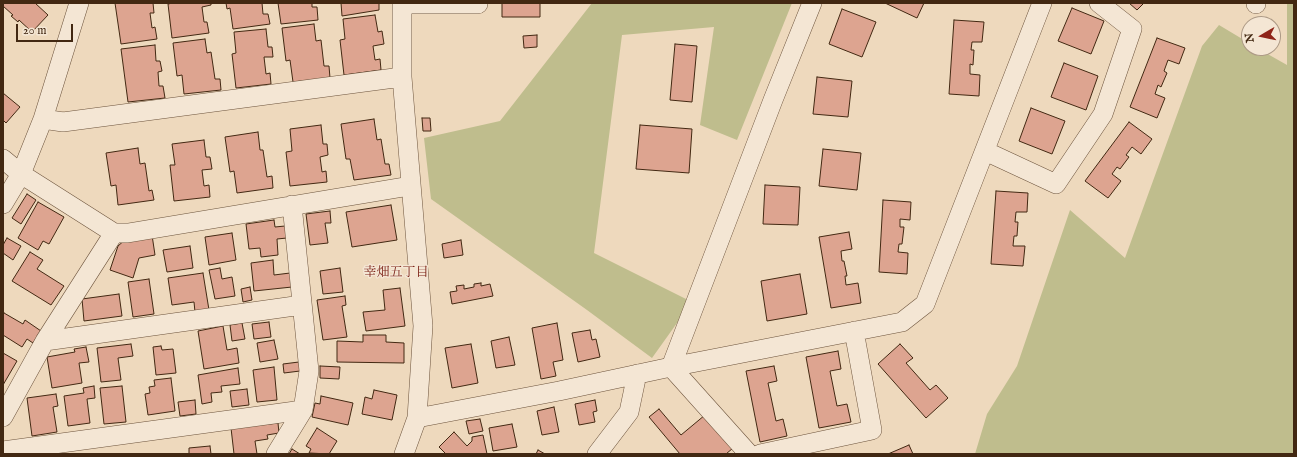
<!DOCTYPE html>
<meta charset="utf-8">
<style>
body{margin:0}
#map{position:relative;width:1297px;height:457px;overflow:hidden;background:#eed9bd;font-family:"IM FELL English",serif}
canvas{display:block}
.frame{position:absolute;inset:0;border:4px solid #422812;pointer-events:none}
.north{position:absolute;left:1241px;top:16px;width:40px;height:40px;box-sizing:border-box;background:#f4e6d4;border:1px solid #ad9a86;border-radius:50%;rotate:261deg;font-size:11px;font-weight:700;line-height:16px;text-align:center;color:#422812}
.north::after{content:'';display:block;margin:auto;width:14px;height:18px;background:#8f2418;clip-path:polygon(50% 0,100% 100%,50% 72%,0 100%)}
.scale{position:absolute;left:16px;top:24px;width:57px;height:18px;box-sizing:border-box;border:2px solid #422812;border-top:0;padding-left:5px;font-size:12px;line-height:14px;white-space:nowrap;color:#422812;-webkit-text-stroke:3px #f4e6d4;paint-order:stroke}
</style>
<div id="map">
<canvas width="1297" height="457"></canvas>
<div class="frame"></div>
<div class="north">N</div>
<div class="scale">20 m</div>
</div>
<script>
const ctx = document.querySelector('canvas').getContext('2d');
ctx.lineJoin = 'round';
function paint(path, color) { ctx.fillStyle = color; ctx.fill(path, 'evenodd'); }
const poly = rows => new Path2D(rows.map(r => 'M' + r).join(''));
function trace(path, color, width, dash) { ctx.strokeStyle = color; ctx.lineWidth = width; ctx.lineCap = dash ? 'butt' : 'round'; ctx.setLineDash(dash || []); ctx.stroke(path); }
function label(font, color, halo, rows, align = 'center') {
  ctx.font = font + ' "IM FELL English","Noto Serif JP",serif'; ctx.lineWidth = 3; ctx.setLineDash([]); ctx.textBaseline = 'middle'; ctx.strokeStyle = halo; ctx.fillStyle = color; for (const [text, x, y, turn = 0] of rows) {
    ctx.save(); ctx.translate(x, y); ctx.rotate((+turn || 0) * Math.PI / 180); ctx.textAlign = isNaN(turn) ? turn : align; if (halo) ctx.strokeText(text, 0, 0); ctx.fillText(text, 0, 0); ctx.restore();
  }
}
const green = poly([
 [592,3,792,3,737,140,700,125,714,27,622,35,594,253,692,302,652,358,587,310,431,199,424,138,500,121],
 [1287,3,1294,3,1294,454,975,454,987,414,1017,366,1070,210,1125,258,1202,46,1219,25,1249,43,1249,48,1257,48,1287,65]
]);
const building = poly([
 [3,3,35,3,48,15,32,32,19,20,18,22,11,16,13,15,3,6,3,3],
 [115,3,153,3,154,13,150,13,152,28,155,27,157,39,121,44,115,3],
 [173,3,211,3,211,5,202,7,204,22,207,22,209,33,172,38,168,4,173,3],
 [226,3,262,3,263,14,268,14,270,24,233,29,230,8,227,9,226,3],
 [278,3,312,3,312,7,317,7,318,20,281,24,278,3],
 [341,3,379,3,379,10,342,16,341,3],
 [502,3,540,3,540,17,502,17,502,3],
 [885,3,924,3,917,18,885,3],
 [1129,3,1144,3,1137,10,1129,3],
 [1072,8,1104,21,1091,54,1058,41,1072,8],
 [842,9,876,22,862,57,829,44,842,9],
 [375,15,378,32,382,31,384,44,373,46,375,60,380,59,381,70,344,75,340,40,345,39,343,19,375,15],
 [954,20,984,22,982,42,972,42,971,50,974,50,973,65,970,64,970,74,980,75,979,96,949,94,954,20],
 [314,24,316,41,321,40,324,66,329,66,330,78,293,82,290,60,286,61,282,28,314,24],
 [266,29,268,47,272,47,273,57,264,57,266,74,270,73,271,84,236,88,232,54,236,53,234,32,266,29],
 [537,35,537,47,524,48,523,36,537,35],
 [1157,38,1185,48,1179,64,1168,60,1164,71,1167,73,1161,87,1158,85,1155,94,1165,98,1157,118,1130,107,1157,38],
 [205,39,207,53,211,52,215,79,220,79,221,90,184,94,182,75,177,76,173,43,205,39],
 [675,44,697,46,692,102,670,100,675,44],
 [155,45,156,61,160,61,162,71,158,72,159,86,163,86,165,98,128,102,121,49,155,45],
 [1064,63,1098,76,1086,110,1051,97,1064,63],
 [817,77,852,81,848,117,813,114,817,77],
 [3,93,20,107,6,123,3,120,3,93],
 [1031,108,1065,121,1052,154,1019,141,1031,108],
 [422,118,430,118,431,131,423,131,422,118],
 [374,119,377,140,381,139,385,164,389,164,391,175,354,180,350,159,346,159,341,124,374,119],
 [1129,122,1152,139,1141,154,1132,147,1126,155,1129,157,1120,169,1117,167,1112,174,1121,181,1108,198,1085,181,1129,122],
 [321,125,323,144,327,144,328,155,320,157,322,172,326,171,327,182,290,186,286,152,292,151,290,129,321,125],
 [640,125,692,129,689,173,636,169,640,125],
 [258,132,260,150,263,150,267,177,272,176,273,188,237,193,234,171,230,172,225,137,258,132],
 [204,140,206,157,210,157,212,169,202,170,204,186,209,185,210,197,174,201,170,165,175,165,172,144,204,140],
 [138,148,140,164,145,163,149,191,152,190,154,200,118,205,116,185,111,186,106,153,138,148],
 [823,149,861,153,857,190,819,186,823,149],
 [765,185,800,187,798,225,763,224,765,185],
 [996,191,1028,193,1027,212,1016,212,1015,222,1018,222,1017,236,1014,236,1013,246,1025,246,1023,266,991,264,996,191],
 [27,194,36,200,21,224,12,218,27,194],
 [883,200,911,202,910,220,900,219,900,227,904,227,902,244,899,244,898,252,908,253,907,274,879,272,883,200],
 [38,202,64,217,49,244,43,241,38,250,18,238,38,202],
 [391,205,397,240,352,247,346,212,391,205],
 [330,211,331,223,325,223,328,243,310,245,306,214,330,211],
 [274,220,275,227,285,226,287,238,277,239,278,255,261,257,260,248,249,249,246,224,274,220],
 [849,232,852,249,841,251,842,261,844,261,847,276,845,276,846,285,858,283,861,303,831,308,819,237,849,232],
 [232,233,236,260,209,265,205,237,232,233],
 [152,235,155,255,139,258,133,278,110,270,118,246,126,239,152,235],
 [7,238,21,246,13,260,3,253,3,245,7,238],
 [461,240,463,255,444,258,442,244,461,240],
 [190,246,193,268,167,272,163,250,190,246],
 [30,252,43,260,37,269,64,286,51,305,12,281,30,252],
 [273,260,274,275,290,273,292,287,254,291,251,263,273,260],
 [220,268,222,279,232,277,235,296,215,299,209,270,220,268],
 [340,268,343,292,323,294,320,271,340,268],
 [203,273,209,310,195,312,194,302,172,305,168,278,203,273],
 [800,274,807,314,767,321,761,281,800,274],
 [149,279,154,314,133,317,128,282,149,279],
 [481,283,481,286,490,284,493,296,452,304,450,292,457,291,456,286,464,285,464,289,474,287,474,284,481,283],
 [250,287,252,300,243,302,241,289,250,287],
 [400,288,405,326,366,331,363,312,385,310,383,290,400,288],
 [119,294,122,316,84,321,82,299,119,294],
 [345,296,346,305,342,306,347,337,323,340,317,300,345,296],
 [4,313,23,324,25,320,41,331,33,343,27,339,22,347,3,335,3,314,4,313],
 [269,322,271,337,254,339,252,324,269,322],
 [242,323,245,339,232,341,230,325,242,323],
 [557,323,563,360,553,362,556,376,541,379,532,328,557,323],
 [223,326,227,350,237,348,239,363,204,369,198,331,223,326],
 [590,330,592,340,596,339,600,357,578,362,572,333,590,330],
 [363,335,386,335,386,342,404,343,404,363,337,362,337,341,363,342,363,335],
 [509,337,515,365,496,368,491,341,509,337],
 [274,340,278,359,260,362,257,343,274,340],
 [131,344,133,356,118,358,121,380,101,382,97,348,131,344],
 [471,344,478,383,452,388,445,348,471,344],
 [900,344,913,358,906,363,930,390,936,385,948,398,926,418,878,364,900,344],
 [161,346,162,350,173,349,176,373,156,375,153,347,161,346],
 [86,347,89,362,79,363,82,383,52,388,47,357,75,352,74,349,86,347],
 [838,351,841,369,830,371,837,406,847,404,851,422,819,428,806,357,838,351],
 [3,353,17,361,3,385,3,353],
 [299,362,300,371,284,373,283,364,299,362],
 [320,366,340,367,339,379,320,378,320,366],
 [774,366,777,381,768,383,776,421,783,419,787,436,760,442,746,371,774,366],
 [274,367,277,400,257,402,253,370,274,367],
 [238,368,240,384,221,386,222,392,211,393,212,402,202,404,198,375,238,368],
 [171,378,175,411,148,415,145,394,150,393,149,387,155,386,154,380,171,378],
 [94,386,95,398,87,399,90,423,68,426,64,396,84,393,83,388,94,386],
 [122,386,126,422,104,424,100,388,122,386],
 [247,389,249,405,232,407,230,391,247,389],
 [374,390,397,395,392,420,362,414,365,397,372,399,374,390],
 [56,394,58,406,53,407,57,432,32,436,27,398,56,394],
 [321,396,353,403,348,425,312,417,315,403,320,404,321,396],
 [195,400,196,414,180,416,178,402,195,400],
 [595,400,597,411,593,412,595,422,579,425,575,404,595,400],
 [554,407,559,432,542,435,537,411,554,407],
 [659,409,681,435,705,415,733,448,726,454,680,454,649,417,659,409],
 [480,419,483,431,469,434,466,421,480,419],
 [278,423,279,433,267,435,268,439,255,441,257,454,234,454,231,428,278,423],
 [512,424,517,447,493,451,489,428,512,424],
 [317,428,337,441,329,454,309,453,311,449,306,446,317,428],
 [454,432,467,446,472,441,472,437,483,435,487,454,446,454,439,447,454,432],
 [909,445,913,454,888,454,909,445],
 [210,446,211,454,189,454,189,448,210,446],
 [292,449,300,454,289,454,292,449],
 [538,450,545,454,536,454,538,450]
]);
const minor = poly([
 [402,3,402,77,423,326,417,418,404,454],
 [1256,3,1256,4],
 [402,4,478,4],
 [43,119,63,122,402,77],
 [985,151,1056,184,1103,114,1132,29,1099,3],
 [3,159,21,174,114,233,128,233,410,186],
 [3,204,21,174,43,119,79,3],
 [45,341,302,305],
 [671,367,773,100,812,3],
 [671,367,749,454],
 [3,417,45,341,114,233],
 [417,418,559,391,671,367,902,322,925,304,1042,3],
 [3,451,303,410],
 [276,454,303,410,309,371,292,205],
 [597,454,629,412,637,374],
 [760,454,872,430,854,331]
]);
const neighbourhoodNames = [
 ["幸畑五丁目",396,273]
];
paint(green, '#bfbd8d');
paint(building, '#dda490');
trace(building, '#422812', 1);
trace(minor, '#6d543d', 20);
trace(minor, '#f4e6d4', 19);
label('13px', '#7a1f14', '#f4e6d4', neighbourhoodNames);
</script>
